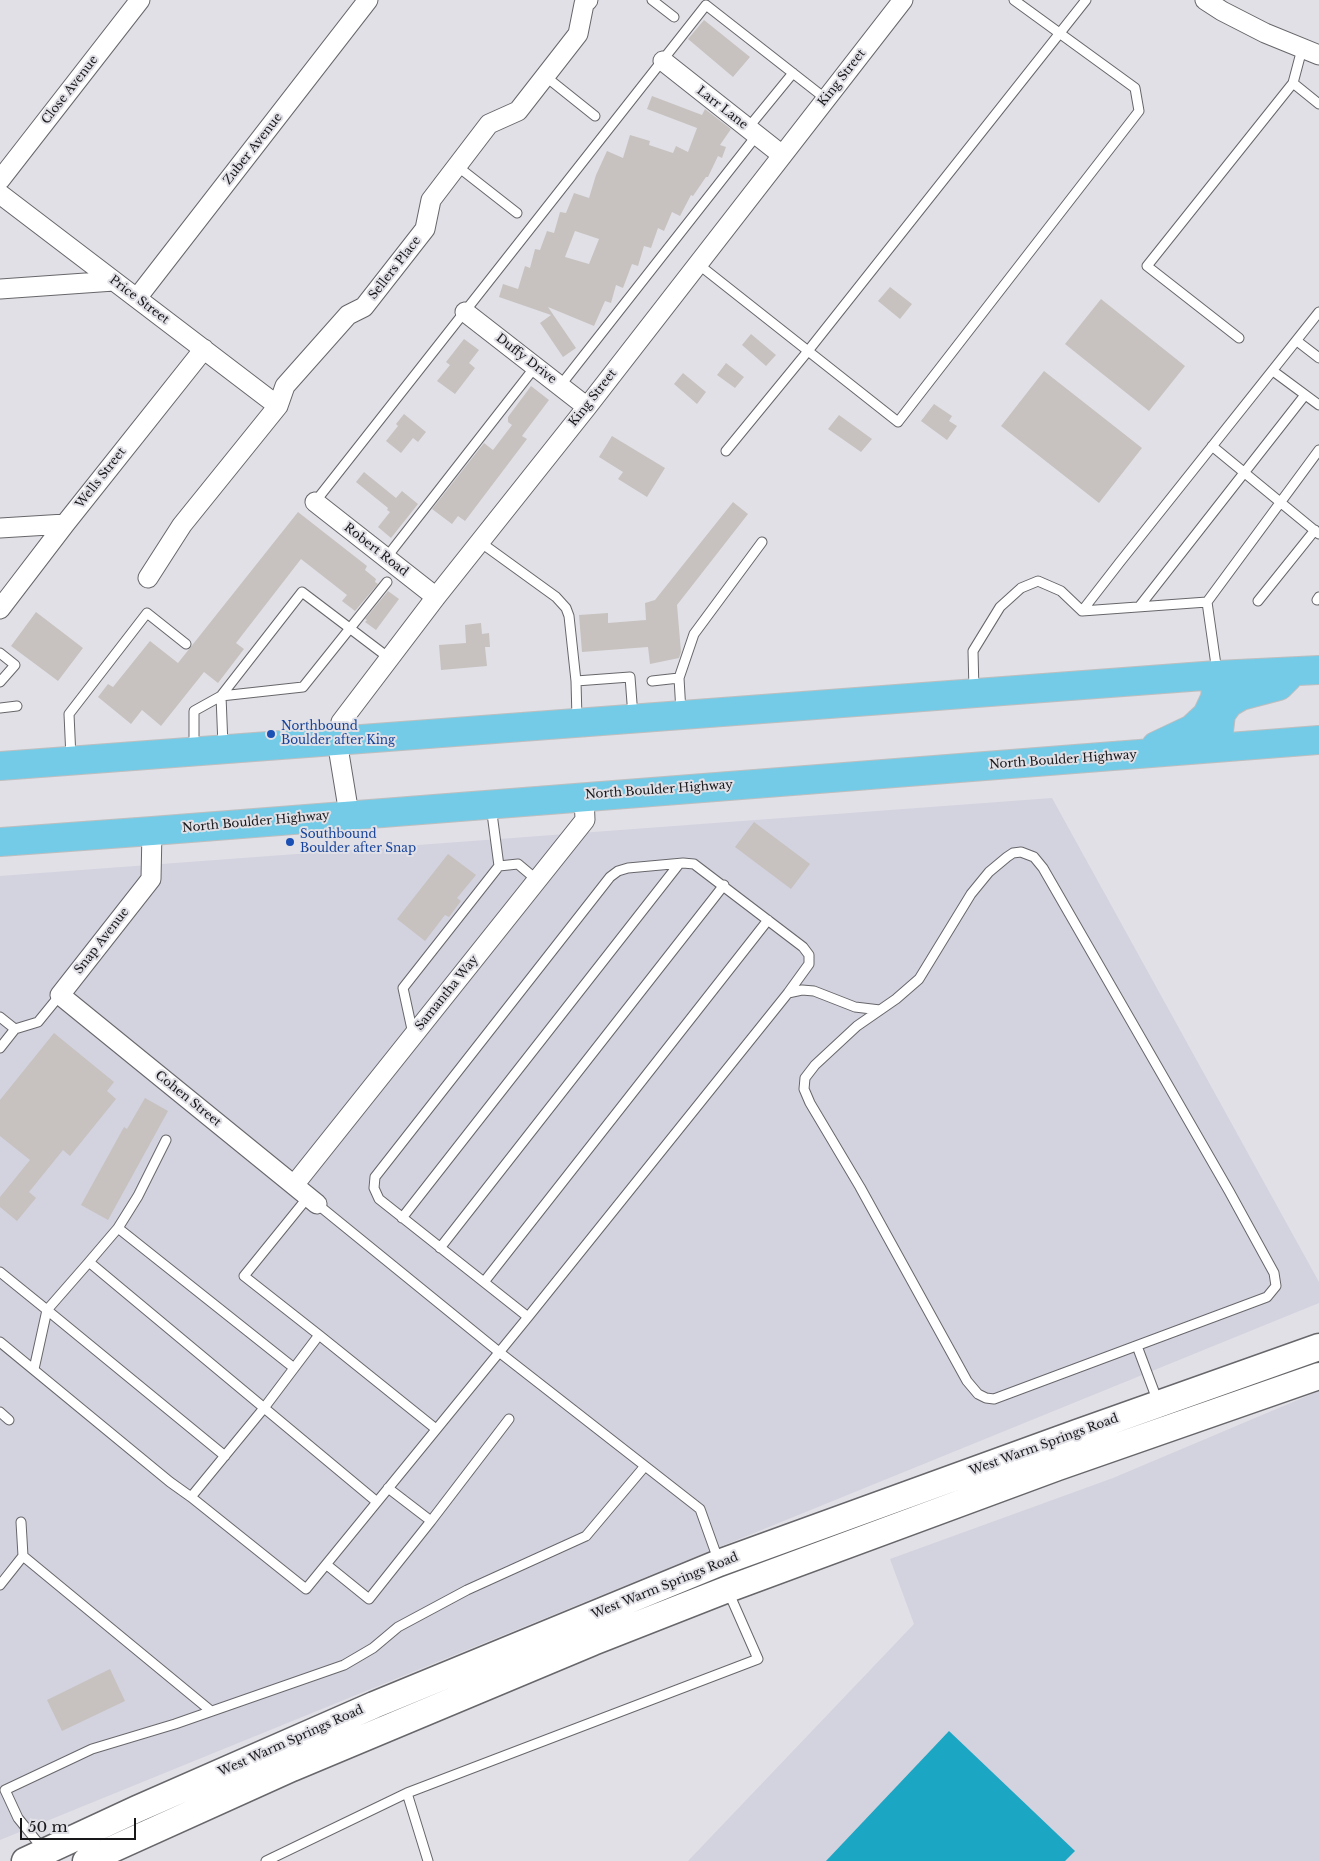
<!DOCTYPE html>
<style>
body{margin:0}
#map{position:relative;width:1319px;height:1861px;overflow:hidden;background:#e1e0e6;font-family:"Libre Baskerville",serif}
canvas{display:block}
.scale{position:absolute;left:20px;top:1818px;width:116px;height:22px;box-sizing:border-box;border:2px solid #181719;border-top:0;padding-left:6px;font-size:15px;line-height:18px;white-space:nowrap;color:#181719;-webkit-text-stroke:4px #e1e0e6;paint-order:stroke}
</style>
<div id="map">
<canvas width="1319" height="1861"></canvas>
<div class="scale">50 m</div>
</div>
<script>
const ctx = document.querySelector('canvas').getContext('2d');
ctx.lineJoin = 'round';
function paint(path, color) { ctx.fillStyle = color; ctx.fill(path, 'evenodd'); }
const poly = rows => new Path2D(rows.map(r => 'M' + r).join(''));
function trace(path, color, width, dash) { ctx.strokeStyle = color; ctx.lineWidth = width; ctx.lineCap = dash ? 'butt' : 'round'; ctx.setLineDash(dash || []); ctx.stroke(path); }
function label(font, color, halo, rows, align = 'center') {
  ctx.font = font + ' "Libre Baskerville",serif'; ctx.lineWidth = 4; ctx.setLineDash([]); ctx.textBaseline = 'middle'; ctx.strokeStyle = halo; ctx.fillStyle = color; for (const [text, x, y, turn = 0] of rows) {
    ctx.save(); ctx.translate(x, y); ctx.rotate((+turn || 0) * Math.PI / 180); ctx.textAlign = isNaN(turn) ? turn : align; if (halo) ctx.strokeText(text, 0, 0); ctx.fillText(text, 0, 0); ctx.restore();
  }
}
const built = poly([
 [1052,798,1319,1282,1319,1303,0,1840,0,876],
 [1319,1391,1319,1861,688,1861,914,1624,890,1559,1113,1478]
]);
const water = poly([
 [949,1731,1075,1851,1065,1861,826,1861]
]);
const building = poly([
 [704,20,750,57,733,77,688,39],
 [652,96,702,115,705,109,731,129,720,145,726,147,722,158,718,156,708,177,706,177,693,196,691,195,680,216,672,212,664,231,658,228,651,248,644,246,638,266,632,264,623,288,616,285,611,303,605,301,594,326,548,307,576,348,563,357,540,323,551,315,499,297,503,284,518,289,525,266,530,268,535,249,540,250,547,231,554,233,560,212,566,213,574,193,589,198,596,175,607,151,623,158,630,135,650,141,649,145,673,153,676,146,688,152,697,128,647,109],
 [575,231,599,239,589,264,565,257],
 [890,287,912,304,900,319,878,301],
 [1101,299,1185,366,1149,411,1065,344],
 [751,334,776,355,766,366,742,345],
 [464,339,479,350,469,363,475,368,455,394,437,381,450,365,446,362],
 [726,363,744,377,735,388,717,375],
 [1044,371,1142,448,1099,503,1001,426],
 [683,373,706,392,697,404,674,384],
 [531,386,549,400,522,436,527,439,465,521,458,516,452,524,432,509,484,443,493,450,512,425,508,422,508,417],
 [934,404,952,416,949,421,957,426,947,440,921,421],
 [404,414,426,432,418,442,413,438,401,453,386,441,398,426,396,424],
 [839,415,872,439,861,452,828,429],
 [612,436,665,468,647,497,618,479,623,472,599,457],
 [364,472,396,498,402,491,418,504,391,538,378,527,390,512,387,510,388,508,356,482],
 [733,502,748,514,677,605,681,652,679,658,650,664,648,647,582,652,579,615,608,613,608,623,646,620,645,603,655,600],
 [298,512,367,566,365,570,376,579,375,582,378,584,355,611,342,601,347,595,301,559,236,643,244,649,218,683,204,672,161,726,142,710,131,724,98,697,108,684,113,687,150,641,178,663],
 [388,591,399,599,376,630,365,622,367,620,365,619],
 [36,612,83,648,58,681,11,646],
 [481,623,482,634,489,633,490,647,485,647,487,666,441,670,439,645,466,643,465,625],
 [754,822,810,864,791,889,735,847],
 [448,854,476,875,457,898,461,901,449,917,445,915,425,941,397,919],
 [54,1033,114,1082,107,1091,116,1099,70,1156,63,1150,29,1192,36,1198,17,1221,0,1207,0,1197,30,1160,0,1136,0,1100],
 [145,1098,168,1111,108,1220,81,1205,124,1127,127,1129],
 [110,1669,125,1701,62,1731,47,1700]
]);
const service = poly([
 [652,0,674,17],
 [545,76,595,116],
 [1293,83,1319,104],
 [748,128,793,73],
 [457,166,517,213],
 [698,264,898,422,1139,111,1135,88,1014,0],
 [1239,338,1147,266,1293,83,1302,49],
 [1297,341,1319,358],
 [1273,371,1319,405],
 [560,386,757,135],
 [1212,446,1319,534],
 [726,451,808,351,1086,0],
 [315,502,706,5,826,99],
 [480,542,556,597,566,608,569,616,576,681],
 [386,558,535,367],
 [1317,600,1319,597],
 [1258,601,1315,530],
 [1207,602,1082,611,1120,562,1319,312],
 [1139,607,1305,395],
 [0,653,15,665,0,682],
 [1217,672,1207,602,1319,450],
 [679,678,694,634,762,542],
 [652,681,679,678,681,712],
 [974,691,973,651,1000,607,1021,588,1038,581,1061,591,1082,611],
 [0,708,17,706],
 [577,719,576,681,630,677,633,716],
 [223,746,221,696,302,592,389,658],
 [194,748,194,711,221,696,303,687,387,582],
 [71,758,69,714,147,613,186,644],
 [1021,852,1034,857,1043,868,1229,1191,1274,1273,1276,1286,1267,1297,994,1399,986,1398,978,1394,967,1381,860,1187,810,1103,804,1089,805,1078,815,1065,857,1026,896,999,919,979,971,894,989,872,1007,857,1013,853,1021,852],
 [499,866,518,864,537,880],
 [788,993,802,990,814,991,855,1007,880,1010],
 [0,1017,15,1029,0,1048],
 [15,1029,38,1022,60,995],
 [413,1034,403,988,499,866,491,806],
 [166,1140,138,1196,118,1228,294,1368],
 [308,1197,244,1276,319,1335],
 [317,1204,499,1352,645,1466],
 [402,1218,679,864],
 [118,1228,89,1262,377,1502],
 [440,1248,724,885],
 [89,1262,47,1310,225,1456],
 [0,1272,47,1310,34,1369],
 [484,1282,768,920],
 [0,1342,170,1482,191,1497],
 [1137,1346,1158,1402],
 [0,1412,9,1420],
 [436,1429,319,1335,264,1408,191,1497,306,1589,528,1317,788,993,809,964,809,955,803,947,694,864,683,863,628,868,618,871,610,877,375,1177,374,1188,379,1199,528,1317],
 [388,1488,431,1521,509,1419],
 [21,1522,23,1556],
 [327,1565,369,1599,431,1521],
 [0,1585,23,1556,211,1711],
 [407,1793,758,1659,728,1591],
 [43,1849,18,1818,5,1790,92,1749,175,1724,344,1665,373,1648,398,1627,467,1590,586,1536,645,1466,700,1509,719,1562],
 [266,1861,407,1793,428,1861]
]);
const minor = poly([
 [1205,0,1222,11,1265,33,1319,55],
 [663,61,782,155],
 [0,180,140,0],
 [0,194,278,406],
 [0,289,114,281],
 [137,298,368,0],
 [465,312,587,407],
 [315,502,436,597],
 [0,528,65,524],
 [148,578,182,525,278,406,285,386,348,315,364,307,425,229,431,200,489,124,518,111,578,34,584,4,588,0],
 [0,609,65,524,204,349],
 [349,814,337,741,341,722,436,597,587,407,903,0],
 [152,831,151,879,60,995,317,1204],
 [294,1185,585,820,584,796]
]);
const secondary = poly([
 [25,1861,137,1809,374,1705,719,1563,1077,1433,1319,1347],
 [86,1861,292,1768,593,1642,728,1589,1058,1467,1319,1376]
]);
const primary = poly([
 [1219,731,1221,714,1229,703,1241,696,1279,686,1288,677],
 [1156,746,1192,729,1207,715,1215,698,1217,675],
 [0,766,1217,675,1319,670],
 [0,842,152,831,1319,740]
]);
const markers = [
 [271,734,5,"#1a4fb4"],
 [290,842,5,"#1a4fb4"]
];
const streetNames = [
 ["King Street",842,78,-52],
 ["Close Avenue",70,90,-52],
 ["Larr Lane",722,108,38],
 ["Zuber Avenue",253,149,-52],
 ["Sellers Place",395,268,-52],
 ["Price Street",139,300,37],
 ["Duffy Drive",526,359,38],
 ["King Street",593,398,-52],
 ["Wells Street",101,478,-52],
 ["Robert Road",376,550,38],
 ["North Boulder Highway",1063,760,-4],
 ["North Boulder Highway",659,790,-4],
 ["North Boulder Highway",256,822,-5],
 ["Snap Avenue",102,941,-52],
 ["Samantha Way",447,993,-51],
 ["Cohen Street",188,1099,39],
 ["West Warm Springs Road",1044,1445,-20],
 ["West Warm Springs Road",665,1586,-22],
 ["West Warm Springs Road",291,1741,-24]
];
const transitNames = [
 ["Northbound",281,727],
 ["Boulder after King",281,741],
 ["Southbound",300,835],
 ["Boulder after Snap",300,849]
];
paint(built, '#d3d2df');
paint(water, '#1ba6c3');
paint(building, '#c7c2bf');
trace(service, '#67676b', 11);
trace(minor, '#67676b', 21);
trace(secondary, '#67676b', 29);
trace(primary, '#bebebf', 30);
trace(service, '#fff', 9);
trace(minor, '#fff', 19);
trace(secondary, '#fff', 26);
trace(primary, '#74cbe7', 28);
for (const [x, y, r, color] of markers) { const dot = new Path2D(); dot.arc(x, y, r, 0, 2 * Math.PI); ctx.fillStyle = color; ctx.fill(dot); trace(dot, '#e1e0e6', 2); }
label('12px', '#181719', '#e1e0e6', streetNames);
label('12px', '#164399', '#e1e0e6', transitNames, 'left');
</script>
